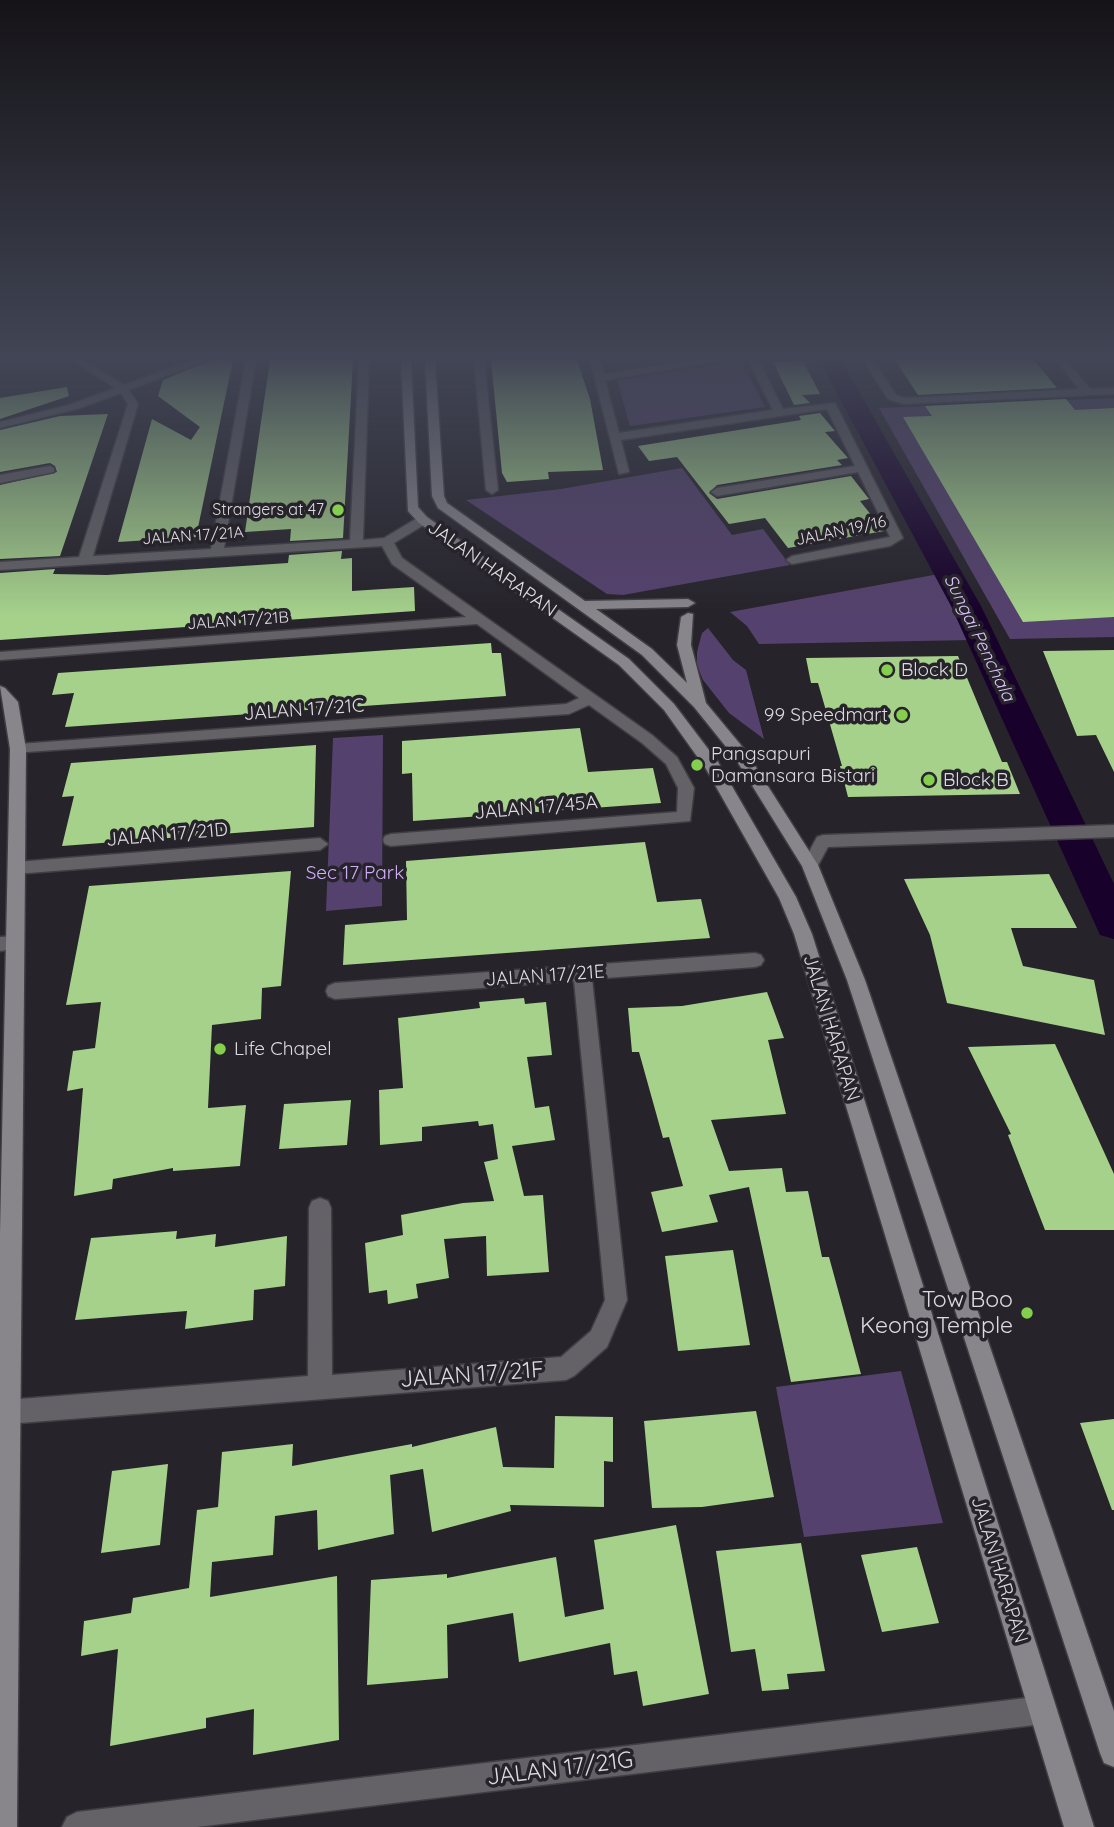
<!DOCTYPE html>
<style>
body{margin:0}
canvas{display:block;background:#26232a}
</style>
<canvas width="1114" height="1827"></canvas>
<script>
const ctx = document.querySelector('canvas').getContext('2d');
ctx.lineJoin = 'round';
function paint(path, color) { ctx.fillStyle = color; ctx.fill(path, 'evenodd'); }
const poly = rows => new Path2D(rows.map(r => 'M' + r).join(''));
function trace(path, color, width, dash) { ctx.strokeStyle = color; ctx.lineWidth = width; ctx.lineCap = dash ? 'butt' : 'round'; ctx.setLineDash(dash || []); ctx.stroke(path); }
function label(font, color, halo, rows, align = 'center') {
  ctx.font = font + ' Quicksand,sans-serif'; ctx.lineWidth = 7; ctx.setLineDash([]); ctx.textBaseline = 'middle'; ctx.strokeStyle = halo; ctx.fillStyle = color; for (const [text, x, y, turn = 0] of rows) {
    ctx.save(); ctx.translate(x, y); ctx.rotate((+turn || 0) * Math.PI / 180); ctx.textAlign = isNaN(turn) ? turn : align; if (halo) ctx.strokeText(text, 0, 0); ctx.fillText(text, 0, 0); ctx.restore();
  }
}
const green = poly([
 [742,362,765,407,630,426,617,380],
 [1114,398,1114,637,1010,639,879,408],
 [682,468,732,535,763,529,790,565,623,595,607,594,466,500,561,489],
 [939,574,972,640,759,644,747,626,730,612],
 [708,628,733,660,746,670,764,739,729,713,703,680,697,665,697,652,702,633],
 [383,735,382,906,326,911,333,738],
 [901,1371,943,1523,804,1537,776,1387]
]);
const river = poly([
 [819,360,841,360,981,606,1114,884,1114,939,1100,935,1095,924,951,606,819,360]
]);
const building = poly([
 [211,360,233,360,196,537,118,542,152,419,191,440,200,427,158,396,163,380],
 [270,360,353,360,343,538,290,541,291,529,245,532],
 [491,360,577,360,590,399,603,470,548,472,549,479,507,482,502,473],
 [895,360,1034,360,1057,388,918,395],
 [803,361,820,394,802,395,810,403,794,405,773,362],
 [67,387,69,396,0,419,0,398],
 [1066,399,1075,410,1114,408,1114,617,1023,622,903,417,932,416,925,406],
 [820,413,835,431,825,432,848,458,837,460,842,465,717,485,709,493,717,499,851,476,869,499,860,501,884,531,788,548,765,518,729,524,677,457,649,461,638,446,801,420,799,416],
 [108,414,60,556,0,559,0,485,57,472,55,466,50,463,0,472,0,430,60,416],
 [342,551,341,559,352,558,352,591,414,587,415,611,0,640,0,573,55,569,53,574,107,575,288,563,289,555],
 [491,643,492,653,501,653,506,696,65,727,74,693,52,695,58,673],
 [1114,650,1114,772,1096,735,1077,736,1043,651],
 [958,656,1002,762,1007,762,1020,794,848,797,840,766,842,766,818,683,811,683,806,658],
 [580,728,588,772,653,768,661,803,413,821,412,773,402,774,402,741],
 [316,745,314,827,62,846,74,796,62,797,71,763],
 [645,842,657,902,701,899,710,938,343,965,345,925,407,920,406,861],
 [291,871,281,986,262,988,261,1019,212,1025,208,1108,246,1105,240,1166,173,1171,173,1168,113,1179,112,1189,74,1196,83,1088,67,1091,73,1051,95,1048,101,1002,66,1005,89,886],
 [1049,874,1077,928,1011,928,1023,966,1094,980,1105,1035,947,1003,930,935,904,879],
 [767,992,784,1038,768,1040,786,1114,711,1120,729,1171,782,1168,786,1192,808,1191,822,1257,829,1257,861,1374,791,1382,749,1187,709,1195,718,1222,662,1232,651,1192,683,1186,669,1137,663,1138,639,1052,632,1052,628,1008,682,1006],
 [524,998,525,1004,546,1002,552,1055,527,1057,535,1108,549,1106,555,1140,512,1146,524,1196,543,1195,549,1272,487,1276,486,1236,444,1239,449,1278,416,1284,418,1298,388,1304,387,1290,369,1293,365,1243,403,1235,401,1215,463,1203,494,1201,484,1162,498,1159,493,1124,479,1126,478,1121,422,1127,422,1141,380,1145,379,1090,403,1088,398,1018,480,1008,479,1002],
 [1055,1044,1114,1174,1114,1230,1045,1230,1008,1135,1011,1134,968,1047],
 [351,1100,347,1145,279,1149,284,1104],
 [177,1231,176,1239,216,1234,215,1247,287,1236,285,1286,254,1290,253,1320,185,1329,187,1311,75,1320,91,1238],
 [733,1250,750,1345,678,1351,665,1256],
 [756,1411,774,1497,702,1507,652,1508,644,1421],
 [555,1416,613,1417,613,1462,604,1461,604,1507,510,1505,511,1511,432,1532,423,1469,390,1475,394,1534,318,1550,317,1510,275,1516,273,1555,212,1562,210,1597,337,1576,339,1740,253,1755,254,1709,206,1718,206,1728,110,1746,118,1649,81,1656,84,1621,131,1613,133,1598,189,1588,197,1510,218,1507,222,1452,293,1444,292,1466,412,1444,412,1447,496,1427,503,1467,554,1468],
 [1114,1419,1114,1510,1112,1510,1080,1423],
 [168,1464,160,1545,101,1553,112,1471],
 [676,1525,709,1694,643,1706,637,1671,614,1675,610,1643,519,1662,513,1613,447,1625,448,1678,367,1685,371,1580,447,1574,447,1578,556,1557,565,1617,604,1609,594,1540],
 [801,1543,825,1671,787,1674,789,1689,762,1691,755,1649,731,1652,716,1551],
 [917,1547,939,1623,882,1632,861,1555]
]);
const street = poly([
 [72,360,84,360,124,385,193,360,208,360,129,390,138,404,93,556,211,549,246,360,256,360,224,548,350,540,359,360,369,360,363,540,384,538,419,517,427,517,427,523,394,543,402,558,652,735,677,757,694,788,690,821,391,846,385,844,383,840,385,836,391,834,677,812,678,788,666,764,642,743,589,705,569,714,13,753,10,749,13,745,18,744,566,704,579,698,477,624,0,660,0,652,466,617,392,564,382,546,0,570,0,562,79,557,128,404,121,393,77,409,0,428,0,422,69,405,115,388,72,360],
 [474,360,484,360,498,490,492,494,486,490,474,360],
 [590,360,600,360,604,374,698,360,723,360,605,380,619,433,773,410,748,360,758,360,783,409,835,403,903,538,890,546,792,564,786,560,792,556,890,537,858,472,717,496,711,492,717,488,855,466,827,409,621,440,629,472,619,474,590,360],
 [863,360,873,360,896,395,905,398,1079,389,1056,360,1066,360,1090,389,1114,388,1114,394,904,404,888,399,863,360],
 [50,466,54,468,54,472,0,483,0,475,50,466],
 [1114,825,1114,837,828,847,816,869,804,869,802,865,817,837,823,835,1114,825],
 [320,838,328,844,320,850,16,874,8,868,16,862,320,838],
 [14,936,20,938,23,943,20,948,0,951,0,937,14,936],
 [755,953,761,955,764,960,761,965,755,967,592,979,627,1300,607,1347,574,1376,566,1380,7,1424,0,1421,0,1403,7,1400,308,1376,309,1208,312,1201,320,1198,328,1201,331,1208,332,1375,561,1357,591,1331,605,1300,574,981,335,999,328,996,326,991,328,986,335,983,755,953],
 [1043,1696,1053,1700,1057,1710,1053,1720,1043,1724,197,1827,62,1827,67,1817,77,1812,1043,1696]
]);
const secondary = poly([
 [401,360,411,360,418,507,427,517,629,659,674,704,718,762,796,897,812,934,1094,1827,1064,1827,794,934,779,898,706,769,664,710,619,665,419,523,408,511,401,360],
 [425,360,435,360,444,496,447,503,585,601,688,599,695,603,688,607,596,609,652,649,687,683,677,645,681,617,688,613,693,614,691,645,706,703,745,750,818,865,865,980,1114,1711,1114,1767,1104,1763,1100,1753,847,980,802,866,735,758,694,707,642,655,438,508,432,496,425,360],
 [0,686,5,688,18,702,26,749,17,1827,0,1827,0,1233,10,749,0,686]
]);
const markers = [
 [338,510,7,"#84cf4d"],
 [887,670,7,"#84cf4d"],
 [902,715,7,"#84cf4d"],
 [697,765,7,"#84cf4d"],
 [929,780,7,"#84cf4d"],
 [220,1049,7,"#84cf4d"],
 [1027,1313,7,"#84cf4d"]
];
const farPoinames = [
 ["Strangers at 47",324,510]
];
const farStreetnames = [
 ["JALAN 19/16",841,531,-12],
 ["JALAN 17/21A",193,536,-4],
 ["JALAN 17/21B",238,621,-4]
];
const farWaternames = [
 ["Sungai Penchala",979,638,64]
];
const streetNames = [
 ["JALAN HARAPAN",492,569,35],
 ["JALAN 17/21C",304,710,-4],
 ["JALAN 17/45A",536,808,-5],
 ["JALAN 17/21D",167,835,-5],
 ["JALAN 17/21E",545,976,-4],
 ["JALAN HARAPAN",831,1028,73],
 ["JALAN HARAPAN",999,1570,73]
];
const poiNames = [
 ["Block D",901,670],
 ["99 Speedmart",888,715,"right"],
 ["Pangsapuri",711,754],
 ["Damansara Bistari",711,776],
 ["Block B",943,780],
 ["Life Chapel",234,1049]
];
const parkNames = [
 ["Sec 17 Park",355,873]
];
const nearPoinames = [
 ["Tow Boo",1013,1300],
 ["Keong Temple",1013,1326]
];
const nearStreetnames = [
 ["JALAN 17/21F",472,1375,-4],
 ["JALAN 17/21G",560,1769,-7]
];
paint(green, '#55416d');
paint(river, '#18012b');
paint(building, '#a5d18b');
trace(street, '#403d43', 3);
trace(secondary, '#403d43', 3);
paint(street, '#646266');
paint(secondary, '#88858b');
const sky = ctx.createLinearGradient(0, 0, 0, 616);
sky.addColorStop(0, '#151317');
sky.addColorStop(0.58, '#414555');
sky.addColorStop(1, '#41455500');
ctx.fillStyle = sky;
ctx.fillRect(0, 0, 1114, 616);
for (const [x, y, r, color] of markers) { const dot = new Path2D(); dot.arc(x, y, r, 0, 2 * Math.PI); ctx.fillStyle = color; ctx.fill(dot); trace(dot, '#26232a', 2.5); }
label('16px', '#dddbe0', '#26232a', farPoinames, 'right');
label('16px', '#dddbe0', '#26232a', farStreetnames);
label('italic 18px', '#dbc3fb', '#26232a', farWaternames);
label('19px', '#dddbe0', '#26232a', streetNames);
label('19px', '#dddbe0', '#26232a', poiNames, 'left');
label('19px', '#cfaef8', '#26232a', parkNames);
label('23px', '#dddbe0', '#26232a', nearPoinames, 'right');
label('23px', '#dddbe0', '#26232a', nearStreetnames);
</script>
